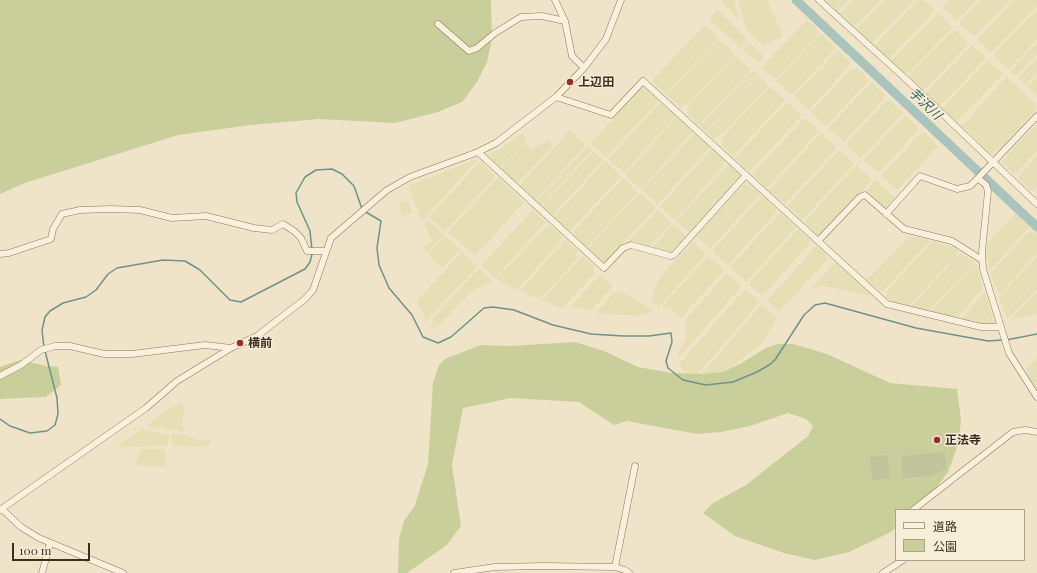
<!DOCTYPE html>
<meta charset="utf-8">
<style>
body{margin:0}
#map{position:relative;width:1037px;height:573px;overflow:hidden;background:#f0e4c8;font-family:"Playfair Display","Noto Sans JP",serif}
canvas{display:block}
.legend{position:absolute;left:895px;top:509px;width:130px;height:52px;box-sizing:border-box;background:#f7eed8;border:1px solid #ada18e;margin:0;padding:5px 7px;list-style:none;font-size:12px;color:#3d2e20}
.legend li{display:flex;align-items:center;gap:8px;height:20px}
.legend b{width:20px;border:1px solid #ada18e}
.scale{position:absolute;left:12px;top:543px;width:78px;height:18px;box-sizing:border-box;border:2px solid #3d2e20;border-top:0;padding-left:5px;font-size:12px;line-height:14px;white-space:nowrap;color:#3d2e20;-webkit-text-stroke:3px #f7eed8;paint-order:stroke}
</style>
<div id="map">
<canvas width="1037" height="573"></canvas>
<ul class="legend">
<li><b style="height:5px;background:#faf1dc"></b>道路</li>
<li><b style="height:11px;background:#c9cf9b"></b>公園</li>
</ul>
<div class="scale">100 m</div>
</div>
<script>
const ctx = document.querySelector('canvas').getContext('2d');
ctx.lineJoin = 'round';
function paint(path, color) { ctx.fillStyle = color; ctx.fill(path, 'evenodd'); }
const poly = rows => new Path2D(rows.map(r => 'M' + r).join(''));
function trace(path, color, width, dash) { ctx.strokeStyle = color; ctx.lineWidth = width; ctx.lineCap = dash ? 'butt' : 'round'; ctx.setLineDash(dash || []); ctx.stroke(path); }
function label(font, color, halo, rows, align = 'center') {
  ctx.font = font + ' "Playfair Display","Noto Sans JP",serif'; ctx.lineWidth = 3; ctx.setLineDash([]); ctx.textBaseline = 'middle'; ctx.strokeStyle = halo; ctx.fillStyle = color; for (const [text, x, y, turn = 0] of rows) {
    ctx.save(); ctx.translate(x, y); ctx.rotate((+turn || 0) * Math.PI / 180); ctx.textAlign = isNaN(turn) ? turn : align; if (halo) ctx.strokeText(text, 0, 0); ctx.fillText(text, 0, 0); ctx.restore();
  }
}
const farmland = poly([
 [724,0,734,0,739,20,722,2],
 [738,0,767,0,783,36,764,46,746,28],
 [826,0,849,0,838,11],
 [853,0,881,0,855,27,841,13],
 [885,0,914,0,872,43,857,29],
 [918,0,924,0,935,10,889,59,875,45],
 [949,0,977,0,957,21,942,7],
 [981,0,1010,0,974,37,959,23],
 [1014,0,1037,0,1037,6,991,53,977,40],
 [717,9,746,38,747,41,741,48,709,19],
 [1037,9,1037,39,1009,69,993,55],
 [938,13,953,27,909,72,905,73,891,61],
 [807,20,818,30,818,34,775,80,762,67],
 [704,25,718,38,666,94,652,81],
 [955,29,969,43,923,91,910,78,910,74],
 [819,35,823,35,836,48,792,95,776,81],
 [719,39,735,54,687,105,685,104,681,108,667,95],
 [748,42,762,54,763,58,758,63,742,49],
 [1037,43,1037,54,1016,76,1010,71],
 [972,45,986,58,940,106,926,93],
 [838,50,849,61,849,66,809,110,794,96],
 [736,55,751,70,699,125,687,113,689,109,687,107],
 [1037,58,1037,73,1025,85,1018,78],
 [988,60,1003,74,957,122,942,108],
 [856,67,869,80,826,126,811,112,852,68,854,70],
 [753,70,758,75,706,131,700,126],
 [759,76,769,85,721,135,719,134,714,139,707,132],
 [1037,76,1037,96,1027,86],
 [1006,77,1037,106,1037,108,1004,144,991,154,962,126],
 [872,82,885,95,883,97,884,99,844,142,828,128],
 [770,86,785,100,733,156,721,145,723,140,722,138],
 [642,88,645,88,659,101,606,157,591,143],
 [887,100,888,101,890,100,903,113,861,158,846,144],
 [787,102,802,115,750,171,735,158],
 [659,104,661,105,663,104,676,116,624,173,608,159],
 [906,115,918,127,918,130,878,173,863,160],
 [677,117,692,131,692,133,641,189,625,175],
 [805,118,819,131,767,188,752,174],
 [1037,125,1037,151,1017,172,1013,173,1002,162,1014,147],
 [570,130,586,145,536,199,533,199,519,186],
 [924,132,938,146,897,190,881,176,921,133,922,134],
 [522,133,527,140,500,168,486,155,502,148],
 [821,133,837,148,785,204,769,190],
 [696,134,710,147,658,204,642,190,693,135],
 [548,139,553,146,517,184,501,169,526,143,531,150],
 [588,146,592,150,541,206,537,200],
 [712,149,725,161,723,162,725,164,675,220,660,206],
 [839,150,854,164,802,220,787,206],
 [594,151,603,160,553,215,550,215,542,207],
 [1037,156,1037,186,1032,192,1019,179,1019,175],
 [478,159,422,221,408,186],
 [481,161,495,177,445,232,429,217],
 [605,161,621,176,570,231,569,229,567,231,554,218],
 [729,164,742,176,690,233,676,221],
 [856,165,872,180,820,234,817,234,804,222],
 [498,177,524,202,475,256,448,232],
 [623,178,638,192,586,248,573,236,575,234,573,232],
 [876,180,895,198,886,208,867,190],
 [746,182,760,194,710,249,696,236],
 [640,193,656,208,603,264,587,249],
 [762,196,776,209,776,212,728,265,712,251],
 [407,200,412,212,401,217,400,203],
 [533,210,546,222,495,278,481,265],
 [658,210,672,223,649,247,628,242],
 [780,213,796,227,746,282,730,267],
 [1016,213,1029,227,990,271,987,258,987,244],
 [428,220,444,235,427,252,423,248,432,240,424,224],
 [674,224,687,237,671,254,652,248],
 [551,226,563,238,517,290,496,279,545,228],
 [798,229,810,240,808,242,810,244,762,296,748,284],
 [1034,231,1037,234,1037,253,999,295,991,273,1028,232],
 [445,236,460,250,443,268,428,254],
 [911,236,931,240,884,290,880,291,866,280],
 [565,240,578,251,576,256,578,258,540,299,520,291],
 [933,241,954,247,959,252,909,306,890,301,886,296,888,294,886,292],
 [693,242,706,254,660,306,651,301,659,278],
 [816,246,828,256,827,258,828,259,779,312,767,301],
 [462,252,477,267,426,321,417,301],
 [960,253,975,262,928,311,911,307],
 [583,256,594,266,594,274,562,309,542,300],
 [708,256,724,270,681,318,671,310,662,307],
 [1037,256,1037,289,1007,319,999,297],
 [835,262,872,295,870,296,824,286,813,288,812,287],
 [976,263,983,288,957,318,931,311],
 [479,268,492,281,471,292,439,325,432,329,429,327,434,323,431,320],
 [727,273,742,286,679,357,678,353,687,339,685,320],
 [600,275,613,286,592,310,570,307],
 [745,289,760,302,697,375,683,370,679,364],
 [614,291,617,293,620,291,653,310,646,314,636,316,596,313],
 [1037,291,1037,314,1011,319],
 [985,292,994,323,983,324,961,319],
 [762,304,777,318,761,344,734,365,717,374,700,376],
 [1037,357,1037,388,1036,389,1025,376,1028,372,1026,370],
 [182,402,185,411,182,420,184,432,147,426,165,411],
 [142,429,169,435,168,446,119,447,118,445],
 [172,434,185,435,199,440,210,440,211,442,204,447,172,446],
 [141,449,165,449,166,467,135,465]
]);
const green = poly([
 [0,0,491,0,492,39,487,62,477,82,462,102,438,112,395,123,319,119,251,125,178,135,25,183,0,194],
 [575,342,604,351,638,367,672,373,703,374,722,372,740,364,766,348,777,344,793,344,827,354,890,383,957,389,961,420,959,442,948,472,924,504,917,510,896,510,896,528,889,533,849,552,815,560,784,553,735,536,703,513,713,503,746,485,808,436,813,426,806,419,788,413,750,426,721,432,697,434,627,421,614,425,579,402,511,398,463,408,452,465,461,526,447,545,407,573,398,573,399,539,404,521,415,505,428,464,433,382,439,365,445,359,481,345,510,346],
 [20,360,46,366,58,367,61,385,46,397,0,399,0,367]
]);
const cemetery = poly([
 [945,452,946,469,930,476,903,478,902,456],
 [888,455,890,478,872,480,870,457]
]);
const stream = poly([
 [364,211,381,221,377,248,379,265,389,288,412,315,423,337,438,343,451,337,484,308,493,307,514,310,553,325,591,334,623,336,649,336,671,333,672,342,666,361,668,368,683,380,706,385,733,382,757,372,769,365,775,360,804,315,815,305,825,303,916,328,988,341,1003,340],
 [312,250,310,231,297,202,296,193,305,177,316,170,332,169,342,174,354,186,362,209],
 [1006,340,1037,334],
 [44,348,42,330,45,317,50,311,63,303,86,297,96,290,108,274,117,268,163,260,185,261,200,270,230,300,241,302,305,269,310,262,312,254],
 [0,419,10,426,30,433,47,431,55,425,58,414,57,398,45,351]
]);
const river = poly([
 [796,0,1037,227]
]);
const minor = poly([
 [555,0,565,21,572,56,584,68],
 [819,0,907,80,1037,204],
 [438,24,469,51,477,48,495,33,521,17,542,16,565,21],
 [556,97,611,115,643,81,887,304,981,327,1000,327],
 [1037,116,978,178,986,185,988,191,982,252,983,269,1009,353,1037,397],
 [478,152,604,268,623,248,631,245,671,256,674,255,746,175],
 [886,214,920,176,957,189,970,186,978,178],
 [818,241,860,197,865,195,904,229,952,241,982,260],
 [0,254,9,253,51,239,53,229,62,214,80,210,111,209,140,210,172,218,206,216,254,228,272,230,283,224,294,231,301,238,307,251,326,251],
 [0,376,21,365,41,350,55,346,70,346,104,354,132,354,205,345,231,348],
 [2,509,21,527,39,538,123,573],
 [0,510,146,408,177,381,231,348,257,336,305,299,313,290,331,238,387,190,410,177,478,152,496,143,556,97,584,68,606,39,621,0],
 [913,510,1013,432,1025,430,1037,432],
 [615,567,635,466],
 [42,573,50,543],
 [454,573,495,567,544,566,615,567,625,570,629,573],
 [883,573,903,560]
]);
const markers = [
 [570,82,4,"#9e2a2b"],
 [240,343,4,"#9e2a2b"],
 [937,440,4,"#9e2a2b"]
];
const poiNames = [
 ["上辺田",578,82],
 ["横前",248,343],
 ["正法寺",945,440]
];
const waterNames = [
 ["芋沢川",925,104,43]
];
paint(farmland, '#e6deb5');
paint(green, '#c9cf9b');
paint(cemetery, '#bfc49a');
trace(stream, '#6f938a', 1.5);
trace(river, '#a9c4bc', 9);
trace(minor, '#8d765c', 7);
trace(minor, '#faf1dc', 6);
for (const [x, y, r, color] of markers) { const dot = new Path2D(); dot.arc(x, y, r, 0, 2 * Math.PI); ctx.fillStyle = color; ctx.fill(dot); trace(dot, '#f7eed8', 1.5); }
label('bold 12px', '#3d2e20', '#f7eed8', poiNames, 'left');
label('italic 13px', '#2f5d5a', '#f7eed8', waterNames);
</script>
